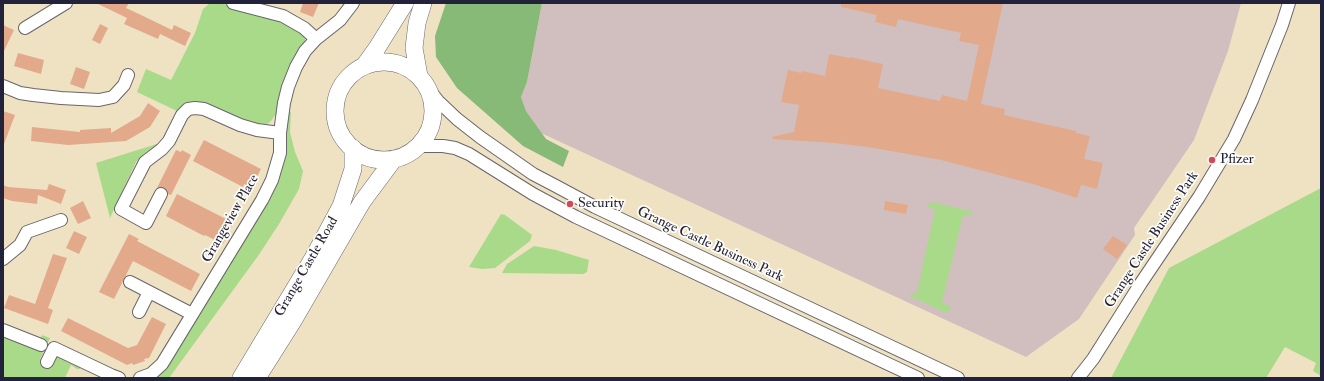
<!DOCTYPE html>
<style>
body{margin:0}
#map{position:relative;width:1324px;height:381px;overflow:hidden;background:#eee2c2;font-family:"IM FELL Double Pica",serif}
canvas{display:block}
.frame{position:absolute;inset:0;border:4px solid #22223b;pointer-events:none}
</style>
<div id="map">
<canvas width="1324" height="381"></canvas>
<div class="frame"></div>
</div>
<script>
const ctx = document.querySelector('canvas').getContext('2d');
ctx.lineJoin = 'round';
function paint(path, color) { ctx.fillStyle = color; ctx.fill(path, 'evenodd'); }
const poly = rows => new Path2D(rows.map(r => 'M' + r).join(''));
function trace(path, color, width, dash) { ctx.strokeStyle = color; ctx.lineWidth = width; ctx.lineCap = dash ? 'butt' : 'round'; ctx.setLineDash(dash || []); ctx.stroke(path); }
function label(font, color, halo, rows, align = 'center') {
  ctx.font = font + ' "IM FELL Double Pica",serif'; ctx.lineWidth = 3.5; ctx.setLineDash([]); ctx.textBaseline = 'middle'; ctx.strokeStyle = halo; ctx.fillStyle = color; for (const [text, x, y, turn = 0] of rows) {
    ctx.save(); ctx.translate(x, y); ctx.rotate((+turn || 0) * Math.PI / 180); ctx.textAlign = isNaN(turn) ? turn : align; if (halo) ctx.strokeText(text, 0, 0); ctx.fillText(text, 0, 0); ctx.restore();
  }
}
const industrial = poly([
 [542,3,1241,3,1228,51,1194,140,1134,228,1135,235,1079,319,1026,357,541,133,526,111,521,97,527,82]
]);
const green = poly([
 [210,3,222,3,247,13,270,17,286,23,303,34,305,39,304,46,287,76,280,93,276,114,271,121,266,125,256,124,182,107,177,111,137,92,146,69,171,80,195,33,203,9],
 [288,111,291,112,290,132,295,152,303,171,299,189,279,224,258,256,169,378,155,378,167,366,263,207],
 [160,143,146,152,136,162,110,218,96,163],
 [1321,188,1321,376,1313,371,1316,363,1285,347,1266,378,1111,378,1169,268],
 [932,202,970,211,971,213,971,216,963,215,942,303,951,307,949,311,946,313,912,297,909,293,917,293,935,209,927,207,929,204],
 [501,214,505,215,532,235,530,241,495,268,482,269,469,267],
 [534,246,556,250,589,260,587,272,583,274,502,273,507,264],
 [42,335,50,338,40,359,50,363,55,357,61,356,81,366,80,369,77,369,71,365,65,378,3,378,3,336,36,348]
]);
const forest = poly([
 [446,3,542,3,527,82,521,97,526,111,546,139,569,151,563,167,523,146,457,88,436,57,435,36]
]);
const building = poly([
 [96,3,129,3,126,8,139,14,172,30,174,25,191,33,185,46,160,34,158,39,124,24,127,18],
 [303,3,319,3,313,17,300,12],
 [841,3,1003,3,981,104,1005,109,1004,115,1076,131,1076,133,1090,136,1084,159,1103,163,1097,189,1081,185,1077,198,1033,184,941,160,868,147,834,143,772,139,772,137,794,132,799,105,781,102,788,70,801,73,802,71,825,76,829,54,850,58,850,57,883,64,878,88,940,101,942,95,967,101,979,45,959,41,961,33,898,19,896,27,875,22,877,15,841,7],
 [100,24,108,28,100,44,92,40],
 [3,25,14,30,3,53],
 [18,53,44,60,41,74,14,66],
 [76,67,90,72,84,89,70,84],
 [148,103,160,111,150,127,126,141,68,145,31,141,32,127,80,132,80,130,111,128,111,133,140,116],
 [3,111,15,115,4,144,3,144],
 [204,140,261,169,251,188,244,184,243,187,193,161],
 [176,150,181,152,182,150,191,155,171,195,168,194,165,188,157,188],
 [49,184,66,190,61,204,38,195,37,204,12,201,3,198,3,185,8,187,47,190],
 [177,194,226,219,225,222,232,225,223,244,205,235,204,236,166,216],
 [83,201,91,218,78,224,70,208],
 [885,201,908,205,906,214,884,210],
 [74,231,87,237,79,254,66,248],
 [129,234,139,239,137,241,200,274,191,291,133,261,114,299,99,292],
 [1113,236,1127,245,1117,259,1103,249],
 [53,254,67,258,48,308,53,310,48,324,4,308,9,295,35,304],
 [152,317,166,324,149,358,144,359,145,361,133,365,132,363,127,365,61,331,68,318,128,348,137,345]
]);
const street = poly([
 [233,3,283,16,304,28,316,39],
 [25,28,66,3],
 [3,86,20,93,33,95,61,98,99,100,113,97,124,85,128,75],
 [427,87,438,101,457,119,480,137,533,174,554,185,595,207,958,378],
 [419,146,443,146,455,148,469,154,533,194,576,217,918,378],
 [161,194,146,223,121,209,145,162,162,149,169,141,182,115,188,109,195,108,204,109,240,125,257,130,280,133],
 [3,259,20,245,27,232,61,220],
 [130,282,192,314],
 [139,312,149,292],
 [3,330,41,345],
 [47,362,54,348,111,375,119,378],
 [140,378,151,374,162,364,262,200,272,180,280,153,280,133,284,103,288,87,296,67,305,51,316,39,340,20,353,3],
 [1078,378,1093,359,1141,283,1199,197,1234,139,1252,100,1282,25,1289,3]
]);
const secondary = poly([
 '335 111a49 49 0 1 1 98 0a49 49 0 1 1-98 0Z',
 [364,66,377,48,405,3],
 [419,76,414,48,417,23,423,3],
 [241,378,312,260,341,206,353,169,353,148],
 [257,378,293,321,362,202,394,159]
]);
const markers = [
 [1212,160,4,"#d1495b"],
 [570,204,4,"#d1495b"]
];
const poiNames = [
 ["Pfizer",1220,160],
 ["Security",578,204]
];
const streetNames = [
 ["Grangeview Place",231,219,-60],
 ["Grange Castle Business Park",1152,240,-57],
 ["Grange Castle Business Park",710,245,25],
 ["Grange Castle Road",307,267,-60]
];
paint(industrial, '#d1bfbf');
paint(green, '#a8da8a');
paint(forest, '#86ba76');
paint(building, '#e3a98b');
trace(street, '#69656a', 14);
trace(secondary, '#69656a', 18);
trace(street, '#fff', 12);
trace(secondary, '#fff', 17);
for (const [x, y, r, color] of markers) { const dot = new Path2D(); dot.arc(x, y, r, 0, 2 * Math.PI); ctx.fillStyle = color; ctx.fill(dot); trace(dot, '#fdfcf7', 1.5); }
label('14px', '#22223b', '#fdfcf7', poiNames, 'left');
label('14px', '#22223b', '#fdfcf7', streetNames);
</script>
